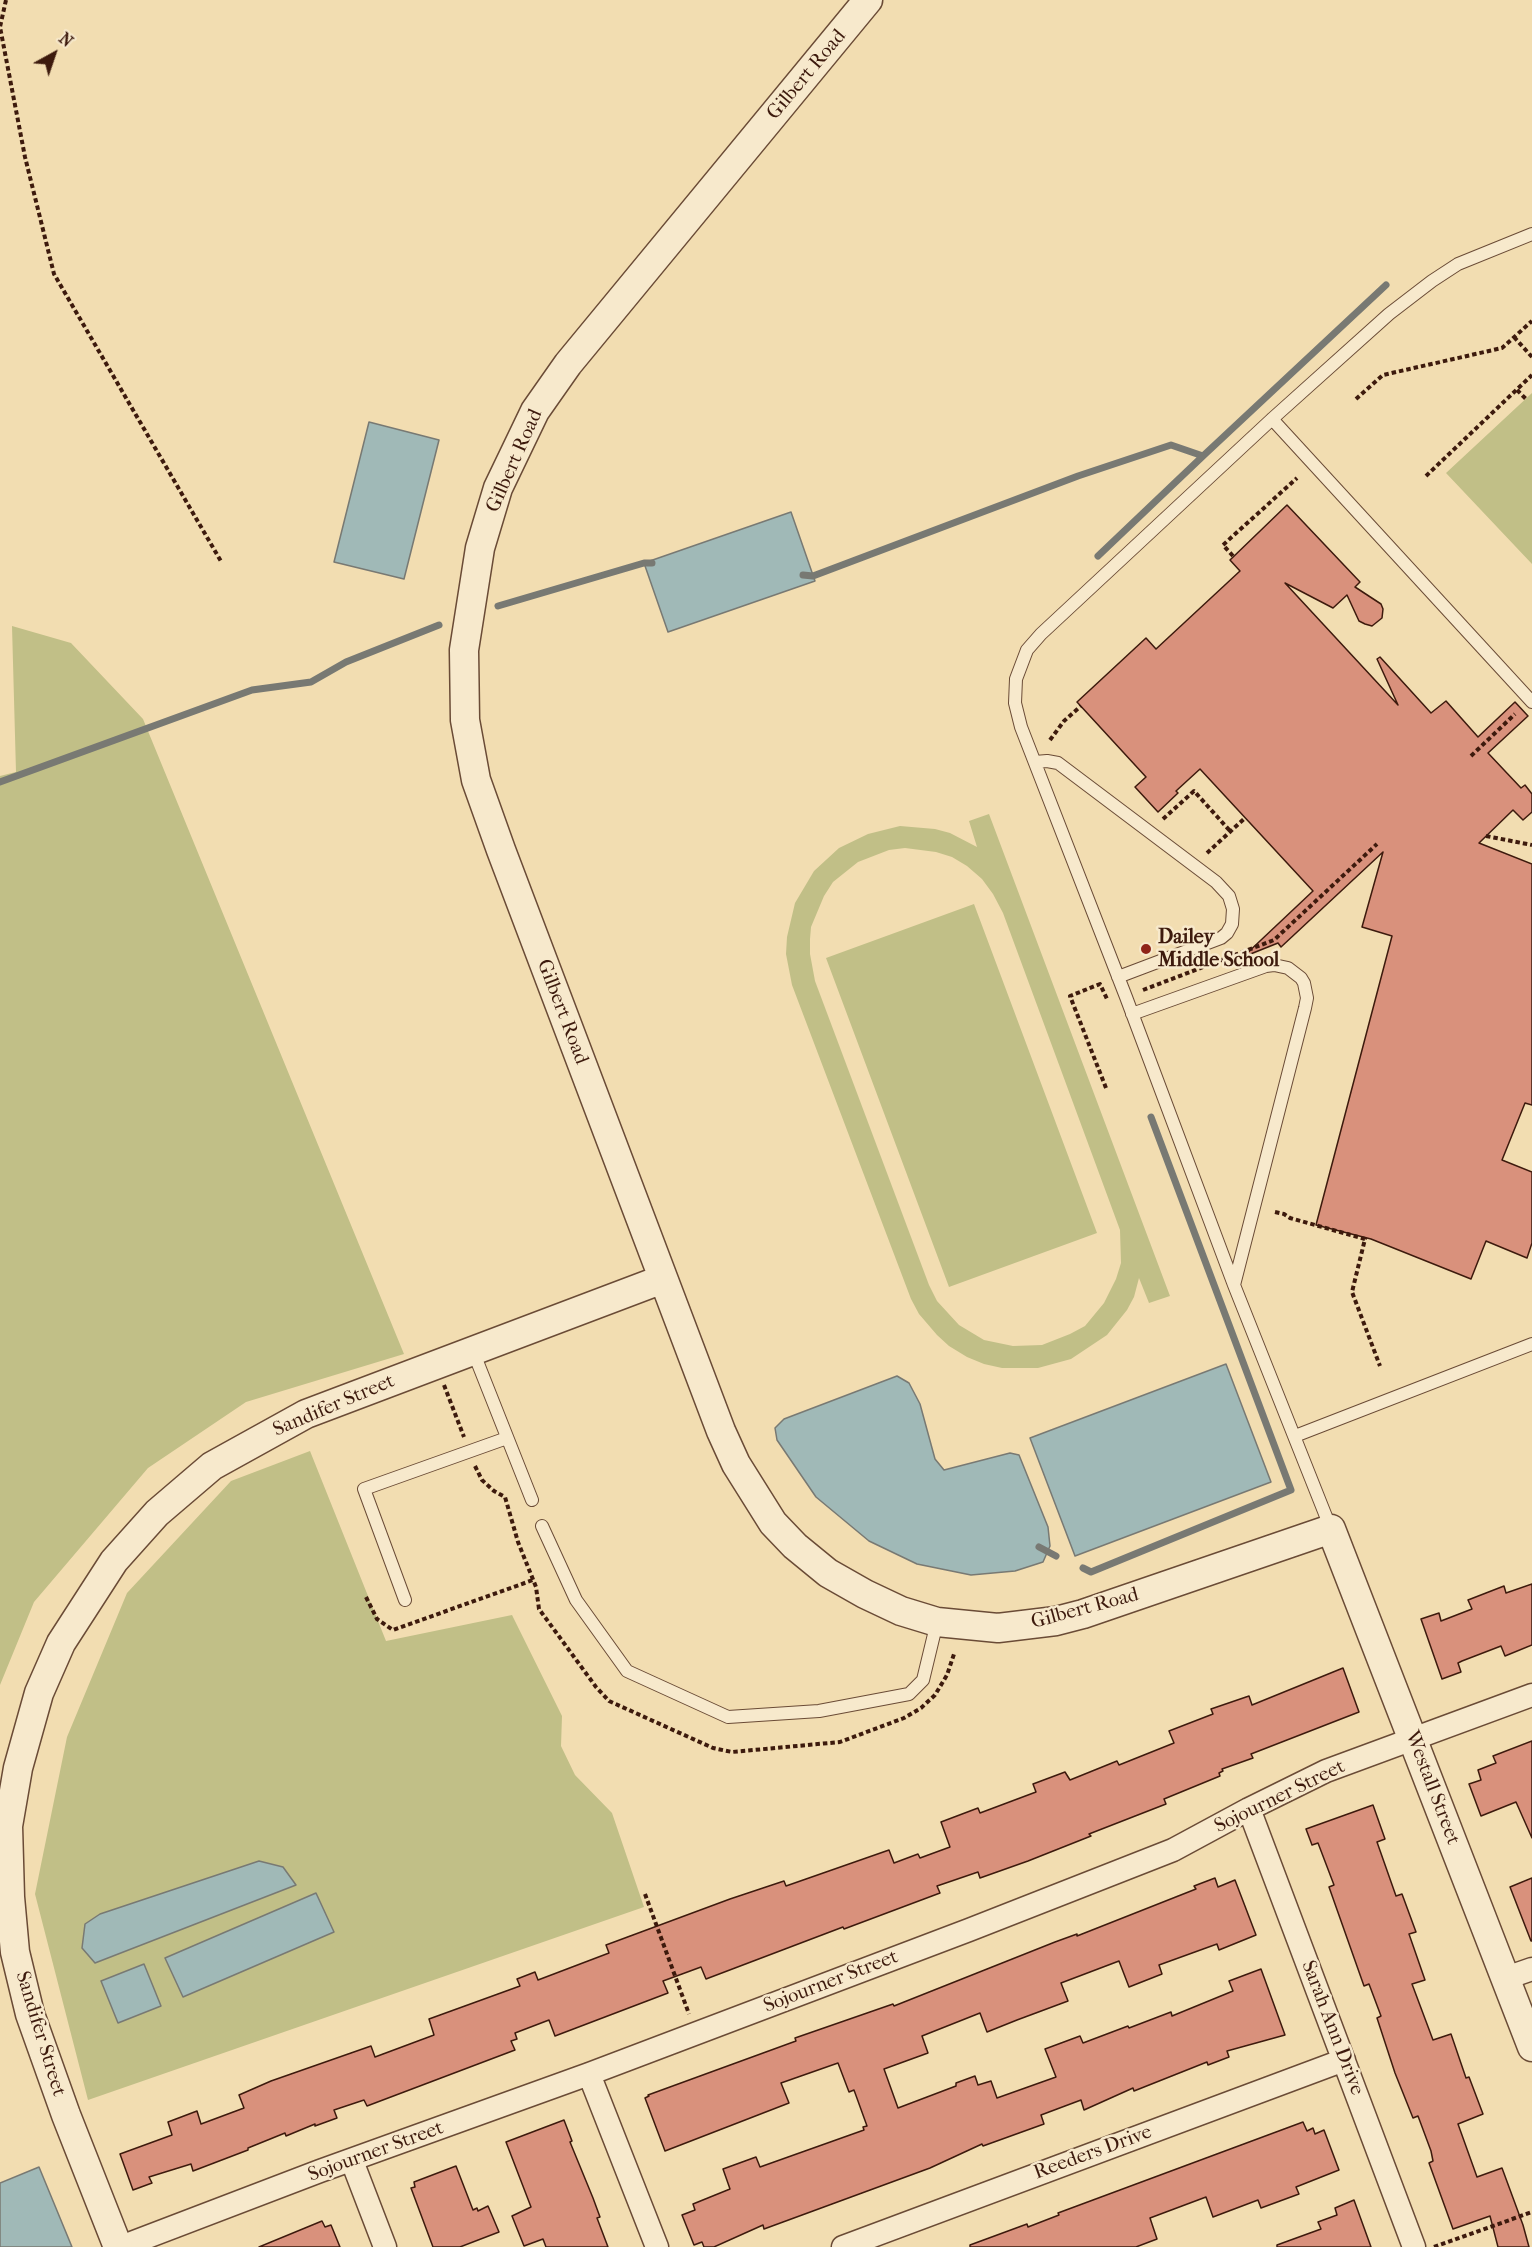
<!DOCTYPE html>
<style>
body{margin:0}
#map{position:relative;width:1532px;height:2247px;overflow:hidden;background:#f2ddb1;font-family:"IM FELL French Canon",serif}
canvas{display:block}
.north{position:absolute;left:24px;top:24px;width:60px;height:60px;-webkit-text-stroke:4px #f7e9cc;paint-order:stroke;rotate:40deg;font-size:16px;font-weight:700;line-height:24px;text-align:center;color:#3d1a0d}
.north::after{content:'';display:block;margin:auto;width:21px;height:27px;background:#3d1a0d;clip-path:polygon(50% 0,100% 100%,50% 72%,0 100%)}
</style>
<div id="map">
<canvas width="1532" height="2247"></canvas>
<div class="north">N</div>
</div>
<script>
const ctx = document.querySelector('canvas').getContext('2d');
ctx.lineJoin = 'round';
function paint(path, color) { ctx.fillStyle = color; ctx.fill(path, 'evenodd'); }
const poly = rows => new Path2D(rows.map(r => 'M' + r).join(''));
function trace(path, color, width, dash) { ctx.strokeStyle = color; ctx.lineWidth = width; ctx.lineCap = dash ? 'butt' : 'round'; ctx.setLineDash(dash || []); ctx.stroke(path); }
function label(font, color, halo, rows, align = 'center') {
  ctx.font = font + ' "IM FELL French Canon",serif'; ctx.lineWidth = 5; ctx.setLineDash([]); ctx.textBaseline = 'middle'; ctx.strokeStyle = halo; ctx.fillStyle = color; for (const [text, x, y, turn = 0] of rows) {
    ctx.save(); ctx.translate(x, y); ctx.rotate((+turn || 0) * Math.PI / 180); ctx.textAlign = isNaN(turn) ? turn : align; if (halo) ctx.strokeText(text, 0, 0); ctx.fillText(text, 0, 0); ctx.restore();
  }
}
const green = poly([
 [1532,393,1532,564,1446,473],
 [12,626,71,643,143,719,404,1354,246,1402,148,1468,34,1602,0,1685,0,776,16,772],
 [989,814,1170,1296,1149,1303,1139,1278,1134,1297,1127,1310,1107,1335,1071,1359,1038,1368,1002,1368,984,1364,967,1357,949,1346,937,1335,919,1314,911,1299,792,985,786,954,787,937,795,903,814,871,839,848,868,834,900,826,935,829,950,833,977,847,969,821],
 [905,848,936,852,952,857,967,866,982,879,993,894,1003,913,1120,1230,1121,1263,1116,1279,1104,1303,1085,1326,1070,1334,1042,1345,1013,1346,984,1340,959,1325,937,1301,929,1285,815,981,810,954,810,939,811,927,824,896,833,882,858,862,889,850],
 [974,904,1097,1233,949,1287,826,958],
 [310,1451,386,1641,512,1615,562,1716,561,1746,575,1775,612,1813,644,1907,88,2100,35,1894,67,1737,127,1593,231,1481]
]);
const water = poly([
 [369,422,439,440,404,579,334,562,369,422],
 [791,512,815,581,668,632,644,563,791,512],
 [1226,1364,1271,1482,1075,1556,1030,1438,1226,1364],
 [897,1376,909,1383,920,1404,935,1459,944,1470,1010,1453,1019,1455,1048,1527,1050,1546,1043,1562,1015,1571,971,1575,917,1564,869,1541,816,1497,777,1440,775,1428,784,1419,897,1376],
 [259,1861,283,1867,296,1885,95,1963,82,1948,85,1924,100,1914,259,1861],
 [316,1893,334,1932,183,1997,165,1958,316,1893],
 [144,1964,161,2006,118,2023,101,1981,144,1964],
 [39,2167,72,2247,0,2247,0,2183,39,2167]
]);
const stream = poly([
 [1098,556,1203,456],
 [803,575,813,576,1078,476,1171,445,1203,456,1386,285],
 [498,606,644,563,652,563],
 [0,782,252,690,311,682,346,662,439,625],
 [1039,1547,1056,1556],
 [1083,1568,1091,1572,1291,1490,1151,1117]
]);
const building = poly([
 [1287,505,1360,582,1355,587,1381,604,1383,609,1382,618,1372,626,1365,624,1359,621,1347,595,1333,608,1285,583,1398,705,1377,659,1380,657,1431,713,1446,701,1478,737,1515,702,1528,716,1488,753,1521,788,1525,785,1532,794,1532,812,1523,820,1513,810,1479,843,1532,864,1532,1105,1525,1103,1502,1160,1532,1172,1532,1243,1527,1258,1486,1241,1471,1279,1371,1239,1316,1225,1392,936,1362,927,1383,852,1281,947,1278,943,1243,957,1313,891,1200,769,1176,791,1178,793,1158,812,1135,787,1146,777,1077,702,1146,638,1156,649,1240,571,1230,560,1287,505],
 [1532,1584,1532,1645,1505,1656,1501,1646,1462,1661,1458,1663,1461,1672,1442,1679,1421,1619,1439,1613,1441,1621,1472,1609,1468,1600,1504,1586,1506,1593,1532,1584],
 [1343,1668,1359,1712,1251,1754,1253,1758,1222,1769,1223,1771,1219,1773,1220,1776,1164,1799,1166,1804,1089,1834,1091,1836,1028,1861,980,1878,978,1872,937,1886,940,1893,844,1929,843,1927,706,1979,701,1967,663,1981,668,1993,555,2036,549,2020,515,2033,517,2039,511,2041,515,2050,367,2106,364,2100,334,2110,337,2118,315,2126,315,2124,286,2136,285,2133,248,2148,248,2150,193,2171,191,2164,149,2177,152,2183,133,2190,120,2154,172,2135,168,2122,197,2111,201,2124,244,2108,239,2095,271,2081,371,2046,375,2057,434,2035,429,2019,520,1986,517,1979,535,1972,538,1980,609,1953,606,1945,730,1899,784,1881,786,1886,889,1850,894,1863,918,1854,920,1858,950,1847,941,1822,978,1808,980,1813,1036,1792,1033,1784,1065,1772,1070,1780,1117,1761,1119,1765,1174,1743,1169,1731,1213,1714,1211,1709,1249,1696,1252,1705,1343,1668],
 [1532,1741,1532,1838,1516,1802,1481,1816,1469,1784,1481,1780,1478,1770,1496,1763,1493,1756,1532,1741],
 [1373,1805,1385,1839,1377,1842,1396,1896,1402,1894,1416,1932,1409,1934,1425,1980,1412,1984,1433,2040,1451,2034,1466,2078,1469,2077,1483,2114,1458,2124,1477,2177,1502,2168,1523,2225,1529,2247,1498,2247,1490,2216,1453,2229,1429,2163,1433,2161,1431,2151,1418,2116,1413,2118,1395,2073,1377,2018,1381,2016,1369,1984,1364,1986,1329,1887,1334,1885,1318,1843,1312,1845,1306,1829,1373,1805],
 [1215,1878,1218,1887,1235,1880,1256,1935,1219,1950,1217,1944,1159,1965,1162,1974,1129,1987,1119,1961,1061,1983,1068,2001,1017,2020,987,2032,980,2013,922,2036,928,2053,884,2069,898,2108,956,2086,956,2083,975,2076,978,2085,991,2081,997,2098,1056,2077,1045,2049,1080,2036,1083,2043,1128,2026,1129,2028,1171,2012,1172,2016,1233,1991,1229,1981,1261,1969,1285,2035,1227,2051,1229,2057,1208,2065,1207,2062,1134,2091,1133,2088,1084,2110,1081,2100,1041,2115,1044,2124,983,2146,982,2144,930,2168,764,2229,763,2225,714,2247,704,2247,702,2242,694,2245,682,2215,695,2210,693,2204,730,2189,723,2169,756,2157,760,2167,864,2130,863,2127,867,2126,854,2090,849,2092,838,2063,781,2083,789,2103,665,2151,645,2098,649,2096,648,2095,796,2041,795,2038,893,2004,894,2006,1055,1942,1077,1934,1077,1936,1196,1889,1194,1886,1215,1878],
 [1532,1878,1532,1941,1531,1941,1510,1887,1532,1878],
 [564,2120,572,2141,570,2142,593,2198,600,2217,597,2218,608,2247,546,2247,543,2239,524,2246,512,2216,531,2207,506,2142,564,2120],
 [1303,2122,1307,2131,1313,2128,1315,2134,1324,2130,1339,2170,1296,2187,1299,2194,1261,2208,1258,2200,1213,2217,1206,2197,1150,2218,1157,2239,1136,2247,970,2247,970,2245,1027,2224,1028,2227,1059,2215,1058,2213,1303,2122],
 [456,2166,473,2210,477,2208,478,2211,488,2206,499,2232,460,2247,433,2247,411,2188,415,2187,414,2182,456,2166],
 [1354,2200,1371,2247,1277,2247,1277,2245,1321,2229,1318,2222,1337,2215,1335,2208,1354,2200],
 [322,2221,325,2227,331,2225,340,2247,259,2247,322,2221]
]);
const path = poly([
 [6,0,0,27,25,157,54,274,222,563],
 [1514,337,1532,357],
 [1517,390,1526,399],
 [1356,399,1383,375,1502,348,1532,321],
 [1426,476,1532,375],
 [1233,556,1223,545,1297,478],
 [1050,740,1064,721,1081,706],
 [1471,756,1515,714],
 [1163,819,1194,791,1231,832],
 [1486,836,1532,845],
 [1207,853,1245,818],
 [1143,990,1274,940,1377,844],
 [1106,1088,1070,996,1100,984,1107,999],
 [1275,1212,1284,1214,1290,1218,1365,1239,1352,1292,1380,1366],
 [444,1385,464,1437],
 [475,1466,482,1480,494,1491,505,1497,518,1542,536,1587,539,1609,596,1687,609,1701,713,1748,732,1752,840,1742,904,1718,921,1708,935,1695,947,1675,954,1654],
 [366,1597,377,1619,393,1630,533,1580],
 [645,1894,689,2014],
 [1434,2247,1532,2212]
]);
const service = poly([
 [1272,419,1532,702],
 [1035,762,1047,761,1058,763,1216,882,1229,896,1233,909,1232,924,1227,933,1221,938,1118,977],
 [1132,1014,1266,966,1274,965,1288,968,1301,978,1304,983,1307,998,1305,1008,1234,1285],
 [473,1351,532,1500],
 [1295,1436,1532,1344],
 [542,1526,576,1600,627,1671,728,1717,819,1711,909,1694,923,1680,937,1622],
 [1331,1529,1234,1285,1126,997,1021,727,1015,703,1016,679,1027,650,1041,634,1272,419,1389,314,1432,281,1458,264,1532,234],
 [405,1600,364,1489,507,1438]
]);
const minor = poly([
 [1249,1809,1414,2247],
 [1506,1978,1532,1969],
 [589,2074,657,2247],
 [352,2161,385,2247],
 [121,2247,320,2171,589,2074,969,1930,1173,1850,1249,1809,1326,1771,1532,1695],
 [843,2247,1344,2060]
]);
const tertiary = poly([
 [868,0,568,364,535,411,498,488,480,548,464,650,465,720,476,780,501,850,721,1431,736,1464,773,1523,795,1546,828,1573,865,1594,901,1611,937,1622,998,1628,1056,1621,1083,1614,1331,1529,1532,2047],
 [118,2247,66,2115,30,2014,15,1952,10,1897,8,1826,18,1768,39,1693,61,1643,114,1561,157,1513,212,1466,306,1414,663,1279]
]);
const markers = [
 [1146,949,6,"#8f2418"]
];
const streetNames = [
 ["Gilbert Road",807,75,-50],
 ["Gilbert Road",515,461,-66],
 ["Gilbert Road",562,1012,69],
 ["Sandifer Street",334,1406,-23],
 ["Gilbert Road",1085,1609,-15],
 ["Westall Street",1432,1788,69],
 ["Sojourner Street",1280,1797,-26],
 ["Sojourner Street",831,1982,-21],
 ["Sarah Ann Drive",1332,2028,69],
 ["Sandifer Street",40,2034,73],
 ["Sojourner Street",376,2152,-20],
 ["Reeders Drive",1093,2153,-20]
];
const poiNames = [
 ["Dailey",1158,938],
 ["Middle School",1158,961]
];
paint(green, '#c1bf87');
paint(water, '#a0b9b7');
trace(water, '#787973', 1.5);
trace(stream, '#787973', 7);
paint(building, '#d9917c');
trace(building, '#3d1a0d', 1.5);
trace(service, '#6a4b36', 14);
trace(minor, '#6a4b36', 25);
trace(tertiary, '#6a4b36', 31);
trace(path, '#3d1a0d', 4, [4.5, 3]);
trace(service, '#f7e9cc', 12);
trace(minor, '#f7e9cc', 22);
trace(tertiary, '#f7e9cc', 28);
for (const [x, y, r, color] of markers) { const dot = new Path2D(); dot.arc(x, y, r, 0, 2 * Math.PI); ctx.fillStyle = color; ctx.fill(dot); trace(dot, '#f7e9cc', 2); }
label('20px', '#3d1a0d', '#f7e9cc', streetNames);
label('bold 20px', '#3d1a0d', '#f7e9cc', poiNames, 'left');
</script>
